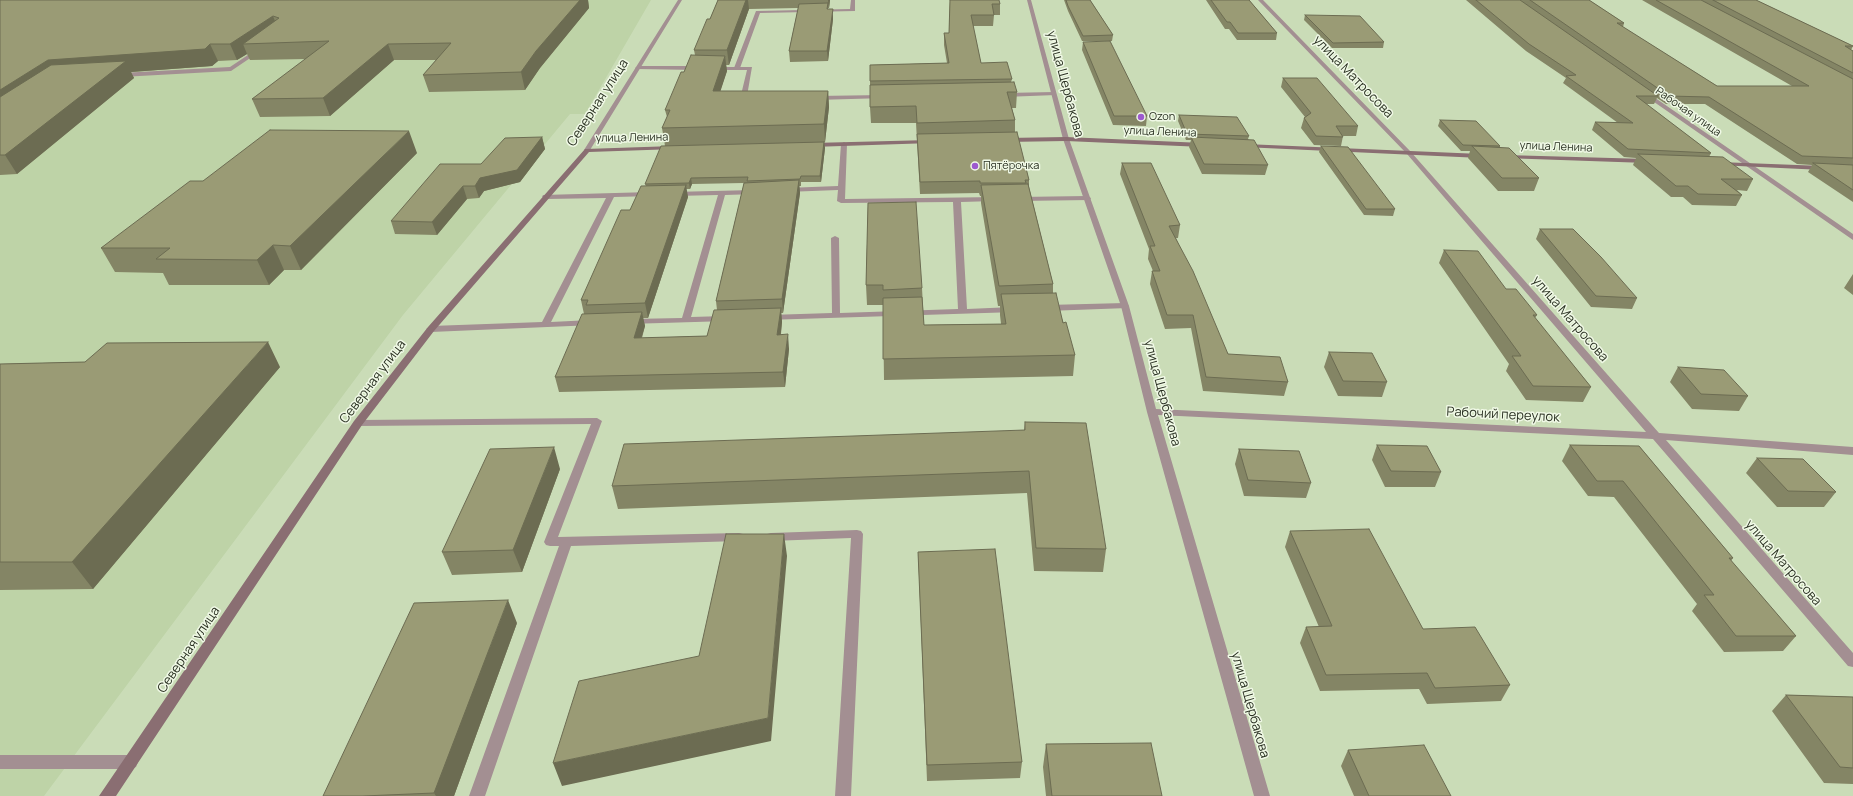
<!DOCTYPE html>
<meta charset="utf-8">
<style>
body{margin:0}
canvas{display:block;background:#cadcb7}
</style>
<canvas width="1853" height="796"></canvas>
<script>
const ctx = document.querySelector('canvas').getContext('2d');
ctx.lineJoin = 'round';
function paint(path, color) { ctx.fillStyle = color; ctx.fill(path, 'evenodd'); }
const poly = rows => new Path2D(rows.map(r => 'M' + r).join(''));
function trace(path, color, width, dash) { ctx.strokeStyle = color; ctx.lineWidth = width; ctx.lineCap = dash ? 'butt' : 'round'; ctx.setLineDash(dash || []); ctx.stroke(path); }
function label(font, color, halo, rows, align = 'center') {
  ctx.font = font + ' Manrope,sans-serif'; ctx.lineWidth = 3; ctx.setLineDash([]); ctx.textBaseline = 'middle'; ctx.strokeStyle = halo; ctx.fillStyle = color; for (const [text, x, y, turn = 0] of rows) {
    ctx.save(); ctx.translate(x, y); ctx.rotate((+turn || 0) * Math.PI / 180); ctx.textAlign = isNaN(turn) ? turn : align; if (halo) ctx.strokeText(text, 0, 0); ctx.fillText(text, 0, 0); ctx.restore();
  }
}
const built = poly([
 [0,0,651,0,585,114,570,114,403,315,44,796,0,796]
]);
const lane = poly([
 [257,49,262,50,231,71,121,77,118,75,121,73,230,67,257,49],
 [638,66,698,66,701,68,698,70,636,69,635,68,638,66],
 [712,67,752,67,747,96,750,97,750,99,743,101,740,99,747,70,714,70,711,68,712,67],
 [1054,92,1056,93,1056,95,1004,97,1001,95,1004,93,1054,92],
 [884,95,886,96,886,98,816,100,813,98,816,96,884,95],
 [844,142,847,144,845,199,998,197,999,199,995,201,961,202,967,309,1013,307,1017,310,1016,312,766,320,765,318,769,315,832,313,831,238,835,236,839,238,840,313,958,309,953,202,841,203,837,201,838,190,786,192,782,190,786,188,838,186,841,144,844,142],
 [754,190,757,190,757,194,725,195,691,317,725,316,729,319,728,321,628,324,626,322,631,319,682,318,718,195,675,196,672,196,672,192,754,190],
 [651,192,654,192,654,196,614,197,551,322,591,320,596,323,594,325,431,332,426,329,431,326,542,322,606,198,546,199,542,197,543,195,651,192],
 [1087,196,1091,198,1090,200,1019,201,1015,199,1019,197,1087,196],
 [1125,303,1129,306,1128,308,1047,311,1043,308,1047,305,1125,303],
 [597,418,602,421,558,537,739,533,743,534,745,537,743,540,739,541,571,546,485,796,469,796,559,546,550,546,546,545,544,542,591,424,358,426,353,423,358,420,597,418],
 [857,530,861,531,863,534,851,796,835,796,851,538,771,541,767,540,765,537,767,534,771,533,857,530],
 [0,755,131,755,136,757,138,762,136,767,131,769,0,769,0,755]
]);
const street = poly([
 [678,0,682,0,590,150,585,151,584,150,678,0],
 [851,0,855,0,855,11,760,13,740,68,737,70,734,68,756,11,850,9,851,0],
 [1027,0,1031,0,1069,139,1129,306,1156,409,1646,432,1407,154,1258,0,1263,0,1411,152,1659,433,1853,447,1853,455,1666,440,1853,653,1853,667,1848,666,1653,439,1158,415,1270,796,1254,796,1147,412,1121,306,1063,139,1027,0],
 [1644,93,1648,93,1853,234,1853,240,1644,95,1644,93]
]);
const secondary = poly([
 [1066,137,1203,143,1206,145,1203,147,1066,141,1006,142,1003,140,1006,138,1066,137],
 [930,140,933,142,932,143,812,147,809,145,812,143,930,140],
 [1245,144,1481,154,1484,156,1481,158,1243,147,1243,145,1245,144],
 [674,146,676,147,676,149,589,152,434,331,362,425,116,796,99,796,354,421,428,327,585,149,674,146],
 [1505,155,1647,159,1650,161,1647,163,1503,158,1503,156,1505,155],
 [1719,162,1823,166,1827,168,1823,170,1717,165,1717,163,1719,162]
]);
const wall = poly([
 [0,0,588,0,589,8,540,68,525,90,429,92,423,75,436,60,394,60,330,116,260,117,252,99,306,59,250,60,247,54,237,60,218,61,212,66,131,72,134,78,17,174,0,175],
 [718,0,830,0,829,8,828,8,828,9,833,19,828,61,790,62,789,51,798,8,749,9,729,65,726,65,727,71,720,91,828,91,829,107,825,142,667,145,824,142,825,148,821,182,801,182,801,186,799,186,800,193,783,313,781,313,782,322,781,334,789,349,785,387,559,392,555,377,584,314,581,300,630,210,646,186,645,184,665,146,662,128,667,117,665,110,684,72,695,55,694,50,710,19],
 [744,183,716,301,717,310,707,336,642,338,645,326,643,318,648,318,688,197,686,189,690,189,692,184],
 [950,0,1000,4,1000,15,994,15,993,26,973,26,981,63,1012,79,1011,82,1017,92,1016,108,1012,108,1015,120,1015,132,1029,180,1029,187,1053,284,1053,293,1075,355,1073,376,884,380,883,305,867,305,866,285,868,203,922,288,924,325,1001,324,1000,315,1000,306,998,306,981,203,981,196,980,196,979,193,920,194,916,123,871,123,870,107,870,65,947,63,944,45,944,33,949,33],
 [1064,0,1090,0,1113,35,1112,41,1082,41,1068,11],
 [1206,0,1249,0,1277,33,1276,40,1237,40,1229,29,1225,29],
 [1466,0,1589,0,1624,23,1623,27,1717,86,1792,86,1642,0,1756,0,1853,46,1851,50,1853,51,1853,202,1808,172,1812,165,1797,164,1705,104,1666,104,1657,98,1654,104,1646,104,1711,153,1709,157,1753,179,1747,191,1737,190,1742,195,1736,206,1692,205,1683,197,1671,197,1633,165,1636,158,1624,157,1592,130,1595,122,1618,123,1563,83,1566,78,1526,51],
 [1305,15,1384,42,1383,48,1332,48,1304,20],
 [1083,42,1147,116,1146,126,1113,125,1082,50],
 [1283,78,1358,126,1356,136,1343,136,1341,146,1314,145,1301,128,1304,118,1305,117,1281,87],
 [1179,115,1249,136,1248,139,1268,165,1265,175,1202,174,1189,147,1191,140,1186,140,1178,121],
 [1440,120,1500,146,1500,147,1539,178,1534,191,1498,191,1468,158,1470,151,1461,151,1438,126],
 [542,137,545,149,520,182,484,191,479,198,467,199,437,235,395,234,391,221,481,164],
 [1321,146,1395,209,1393,216,1364,215,1319,152],
 [417,153,301,270,284,270,269,285,169,285,163,273,115,272,101,248,203,181],
 [1122,163,1180,225,1178,238,1176,238,1228,354,1288,382,1284,396,1203,391,1191,328,1165,329,1150,284,1152,271,1153,271,1148,259,1149,249,1120,174],
 [1540,229,1637,298,1632,309,1591,307,1536,239],
 [1444,250,1506,289,1537,315,1535,318,1591,387,1583,402,1526,400,1506,371,1509,364,1439,263],
 [1853,274,1853,295,1844,288],
 [1329,352,1387,382,1382,397,1338,396,1324,367],
 [85,362,280,367,93,589,0,590,0,364],
 [1678,367,1748,396,1739,411,1692,409,1670,382],
 [1025,422,1106,549,1103,572,1034,571,1027,493,618,509,612,486,1024,430],
 [1377,445,1441,472,1435,487,1385,487,1372,460],
 [1570,445,1639,446,1733,558,1731,561,1796,636,1783,651,1724,652,1692,611,1697,604,1614,497,1588,496,1562,461],
 [1239,449,1311,483,1306,498,1244,496,1235,464],
 [1757,458,1836,492,1824,507,1777,507,1746,473],
 [560,469,522,572,452,575,442,552],
 [1290,531,1423,629,1510,685,1501,701,1427,704,1419,689,1320,691,1300,643,1306,627,1319,627,1285,547],
 [918,552,1022,762,1020,778,927,781],
 [517,623,454,796,323,796],
 [1786,695,1853,697,1853,784,1824,783,1772,711],
 [1046,744,1162,796,1046,796,1043,767],
 [1348,750,1451,796,1354,796,1341,766]
]);
const shadedWall = poly([
 [580,0,588,0,589,8,540,68,525,90,521,72,536,51],
 [746,0,748,0,749,9,729,65,727,50],
 [828,0,830,0,829,8],
 [833,9,833,19,828,61,827,51],
 [273,16,279,32,243,44,247,54,237,60,230,44],
 [210,44,218,61,212,66,131,72,134,78,17,174,5,155,0,115,0,90,48,60],
 [388,44,394,60,330,116,323,98],
 [725,56,727,71,715,108,713,91],
 [828,91,829,107,825,142,824,124],
 [409,131,417,153,301,270,290,246],
 [542,137,545,149,520,182,484,191,479,198,475,186,480,178],
 [824,142,825,148,821,182,820,176],
 [691,178,692,184,690,189,689,183],
 [799,180,800,193,783,313,782,299],
 [686,185,688,197,648,318,645,303],
 [463,186,467,199,437,235,432,222],
 [273,245,284,270,269,285,257,260],
 [781,308,782,322,779,349,777,335],
 [642,312,645,326,637,352,634,338],
 [788,334,789,349,785,387,783,372],
 [268,342,280,367,93,589,72,562],
 [554,447,560,469,522,572,513,550],
 [784,534,787,556,771,741,562,786,553,763,768,718],
 [508,600,517,623,454,796,436,796,434,793]
]);
const building = poly([
 [0,0,580,0,536,51,521,72,423,75,451,43,388,44,323,98,252,99,329,41,243,44,279,18,273,16,230,44,210,44,205,49,48,60,0,90,0,0],
 [718,0,746,0,727,50,694,50,707,19,710,19,718,0],
 [950,0,999,0,1000,4,992,4,994,15,971,15,981,63,1007,62,1012,79,870,81,870,65,949,63,944,33,949,33,950,0],
 [1066,0,1090,0,1113,35,1083,36,1068,6,1066,0],
 [1211,0,1249,0,1277,33,1238,33,1230,22,1227,22,1211,0],
 [1476,0,1520,0,1658,96,1636,96,1711,153,1628,149,1595,122,1633,123,1566,76,1576,75,1529,44,1476,0],
 [1530,0,1589,0,1624,23,1617,23,1717,86,1809,86,1656,0,1701,0,1853,79,1853,158,1802,156,1709,97,1669,96,1530,0],
 [1713,0,1756,0,1853,46,1845,46,1853,51,1853,73,1713,0],
 [828,3,827,9,833,9,827,51,789,51,799,4,828,3],
 [1305,15,1360,16,1384,42,1333,43,1305,15],
 [1110,41,1147,116,1114,116,1083,42,1110,41],
 [691,55,725,56,713,91,828,91,824,124,662,128,670,110,665,110,681,72,684,72,691,55],
 [126,61,5,155,0,155,0,97,51,65,126,61],
 [1283,78,1317,78,1358,126,1336,126,1343,137,1316,136,1304,118,1311,113,1283,78],
 [1014,82,1017,92,1007,92,1015,120,917,123,916,106,870,107,870,85,1014,82],
 [1179,115,1237,117,1249,136,1187,134,1179,115],
 [1440,120,1476,121,1500,146,1463,145,1440,120],
 [270,130,409,131,290,246,273,245,257,260,156,259,170,248,101,248,190,181,203,181,270,130],
 [1017,132,1029,180,1025,180,1026,183,980,183,980,181,920,182,917,134,1017,132],
 [542,137,517,170,480,178,475,186,463,186,432,222,391,221,440,164,481,164,505,138,542,137],
 [1191,137,1254,140,1268,165,1204,164,1191,137],
 [824,142,820,176,801,176,800,179,747,181,748,177,691,178,689,183,645,184,661,146,824,142],
 [1321,146,1348,147,1395,209,1366,209,1321,146],
 [1472,146,1509,148,1539,178,1502,178,1472,146],
 [1638,154,1723,157,1753,179,1721,179,1742,195,1698,194,1688,186,1676,186,1638,154],
 [1122,163,1151,163,1180,225,1169,226,1193,271,1228,354,1280,357,1288,382,1206,377,1193,315,1167,315,1152,271,1160,271,1150,246,1155,246,1122,163],
 [1813,163,1853,165,1853,190,1813,163],
 [799,180,782,299,716,301,744,183,799,180],
 [1028,184,1053,284,999,286,981,185,1028,184],
 [686,185,645,303,586,305,588,300,581,300,621,210,630,210,641,186,686,185],
 [916,202,922,288,883,290,883,285,866,285,868,203,916,202],
 [1540,229,1573,229,1601,257,1637,298,1596,296,1540,229],
 [1444,250,1478,251,1506,289,1516,289,1537,315,1533,315,1591,387,1533,386,1512,356,1521,356,1444,250],
 [1056,293,1063,323,1066,322,1075,355,883,359,883,298,922,297,924,325,1006,324,1001,294,1056,293],
 [781,308,777,335,788,334,783,372,555,377,582,314,642,312,634,338,707,336,714,310,781,308],
 [268,342,72,562,0,562,0,364,85,362,107,343,268,342],
 [1329,352,1372,353,1387,382,1343,381,1329,352],
 [1678,367,1724,370,1748,396,1701,394,1678,367],
 [1025,422,1086,423,1106,549,1036,548,1029,471,612,486,624,444,1025,430,1025,422],
 [1377,445,1427,446,1441,472,1391,471,1377,445],
 [1570,445,1639,446,1733,558,1729,558,1796,636,1736,636,1704,595,1714,595,1623,481,1597,481,1570,445],
 [554,447,513,550,442,552,490,449,554,447],
 [1239,449,1299,451,1311,483,1248,480,1239,449],
 [1757,458,1803,459,1836,492,1788,491,1757,458],
 [1369,529,1423,629,1475,627,1510,685,1435,688,1427,673,1326,675,1306,627,1332,626,1290,531,1369,529],
 [726,534,784,534,768,718,553,763,579,681,699,656,726,534],
 [995,549,1022,762,927,765,918,552,995,549],
 [508,600,434,793,363,796,323,796,414,603,508,600],
 [1786,695,1853,697,1853,768,1840,767,1786,695],
 [1151,743,1162,796,1052,796,1046,744,1151,743],
 [1424,745,1451,796,1369,796,1348,750,1424,745]
]);
const markers = [
 [1141,117,4,"#9d5acf"],
 [975,166,4,"#9d5acf"]
];
const farStreetnames = [
 ["Рабочая улица",1688,112,35],
 ["улица Ленина",1160,132,2],
 ["улица Ленина",632,138,-1],
 ["улица Ленина",1556,147,2]
];
const farPoinames = [
 ["Ozon",1149,117],
 ["Пятёрочка",983,166]
];
const streetNames = [
 ["улица Матросова",1353,77,46],
 ["улица Щербакова",1065,84,75],
 ["Северная улица",598,103,-57],
 ["улица Матросова",1570,319,49],
 ["Северная улица",373,382,-53],
 ["улица Щербакова",1162,393,75],
 ["Рабочий переулок",1503,415,3],
 ["улица Матросова",1783,563,49],
 ["Северная улица",189,650,-56],
 ["улица Щербакова",1250,705,74]
];
paint(built, '#bed3a7');
paint(lane, '#a38f92');
paint(street, '#a38f92');
paint(secondary, '#8a6e72');
paint(wall, '#848565');
paint(shadedWall, '#6c6c52');
paint(building, '#9a9b75');
trace(building, '#6c6c52', 1);
for (const [x, y, r, color] of markers) { const dot = new Path2D(); dot.arc(x, y, r, 0, 2 * Math.PI); ctx.fillStyle = color; ctx.fill(dot); trace(dot, '#f0f9e6', 1.5); }
label('11px', '#2a3122', '#f0f9e6', farStreetnames);
label('11px', '#2a3122', '#f0f9e6', farPoinames, 'left');
label('13px', '#2a3122', '#f0f9e6', streetNames);
</script>
